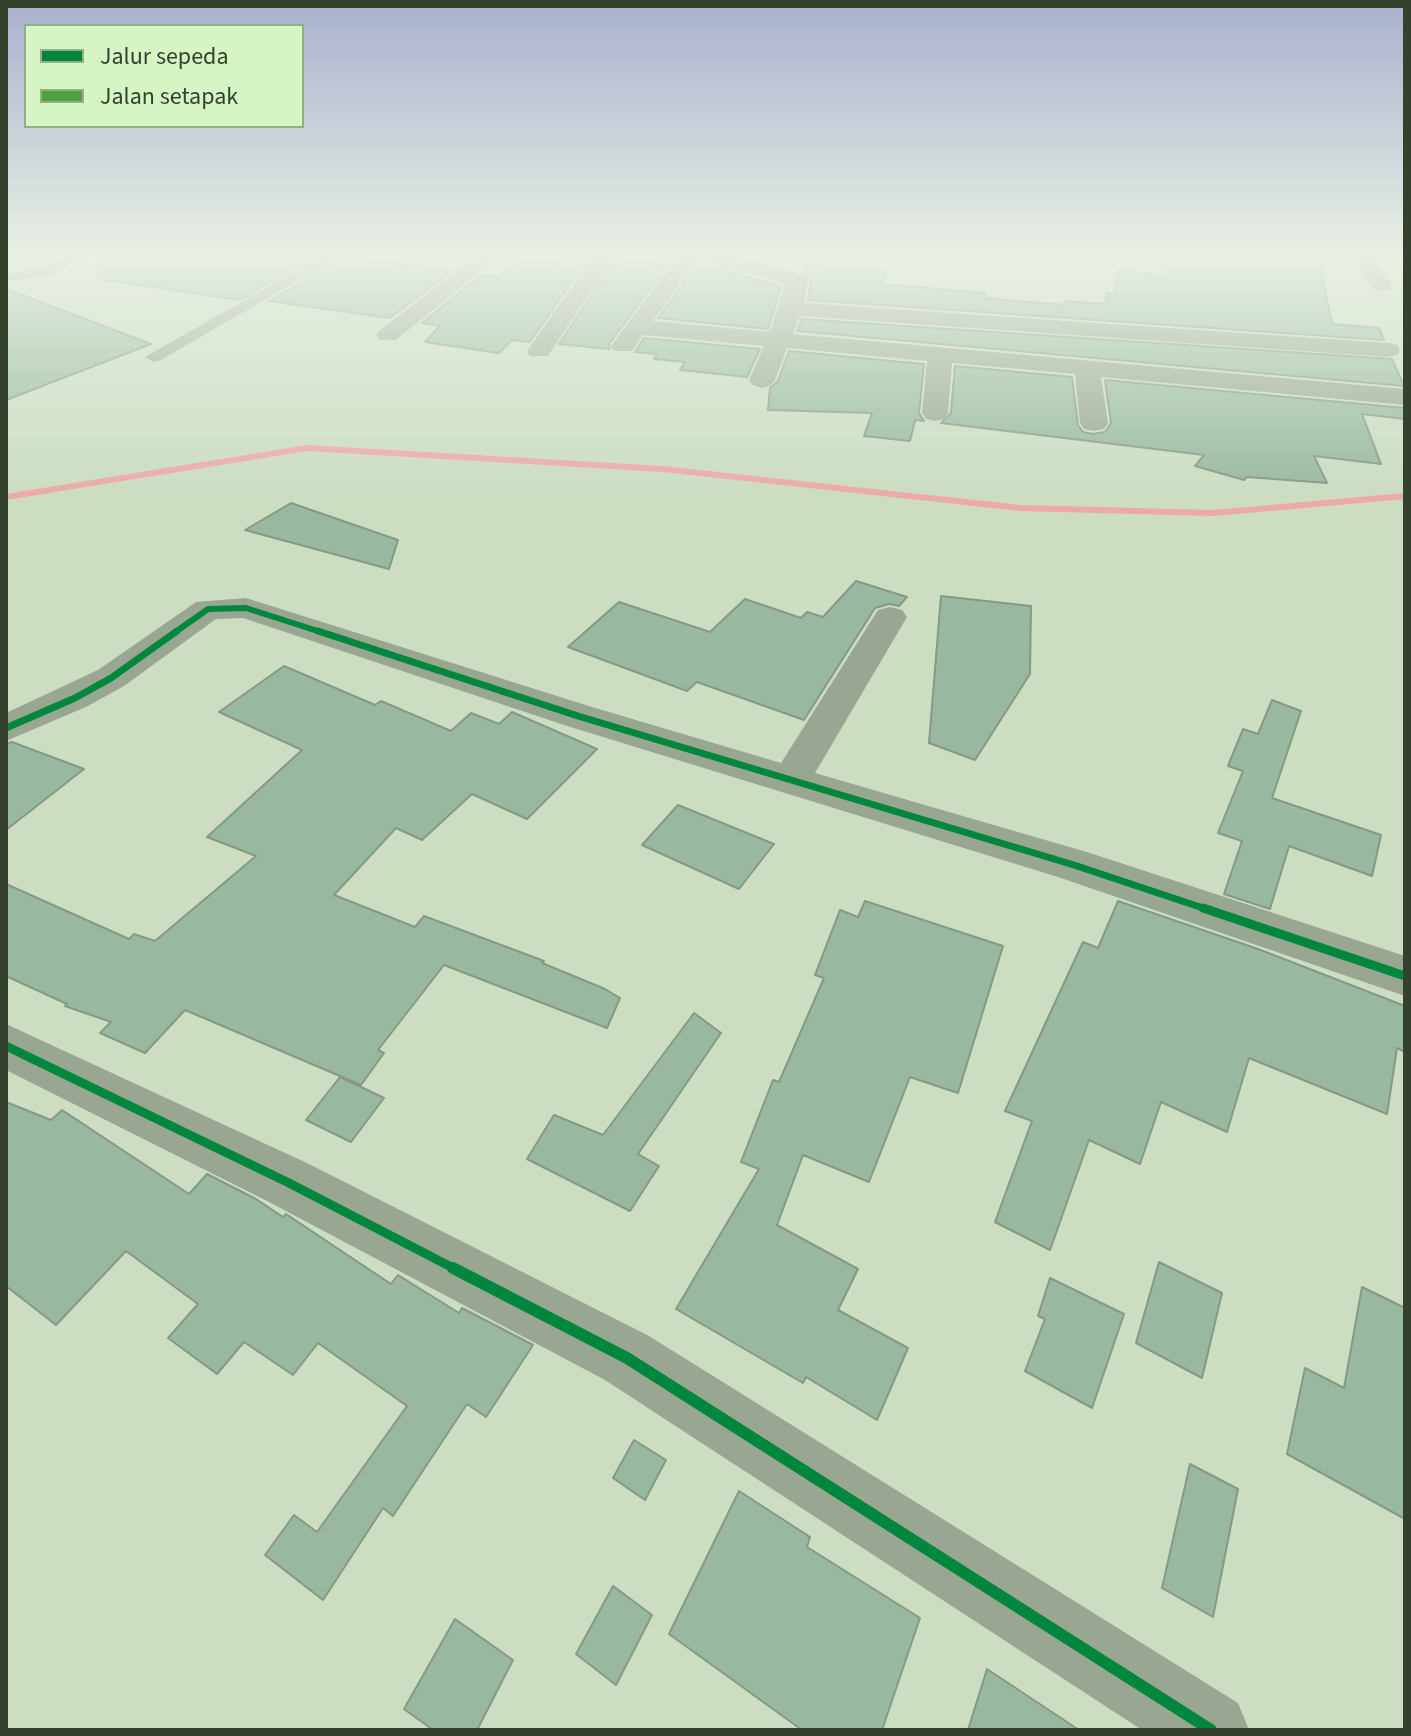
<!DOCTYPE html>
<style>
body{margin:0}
#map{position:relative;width:1411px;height:1736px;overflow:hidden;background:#ccddc2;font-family:"Source Sans 3",sans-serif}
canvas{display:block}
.frame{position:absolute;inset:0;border:8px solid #34412d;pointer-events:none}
.legend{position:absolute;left:24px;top:24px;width:280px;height:104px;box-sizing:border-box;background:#d5f5c4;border:2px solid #95ad88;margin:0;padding:10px 14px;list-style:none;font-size:24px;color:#34412d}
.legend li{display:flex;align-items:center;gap:16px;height:40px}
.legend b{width:40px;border:2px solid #95ad88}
</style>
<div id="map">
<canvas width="1411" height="1736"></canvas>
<div class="frame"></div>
<ul class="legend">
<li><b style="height:10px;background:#00873e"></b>Jalur sepeda</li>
<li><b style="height:10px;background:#51a142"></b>Jalan setapak</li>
</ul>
</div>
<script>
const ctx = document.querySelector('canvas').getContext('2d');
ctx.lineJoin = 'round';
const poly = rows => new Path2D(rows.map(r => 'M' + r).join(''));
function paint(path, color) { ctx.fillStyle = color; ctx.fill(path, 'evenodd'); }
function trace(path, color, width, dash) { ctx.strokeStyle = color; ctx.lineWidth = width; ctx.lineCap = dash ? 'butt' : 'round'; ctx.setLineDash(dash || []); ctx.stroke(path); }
const stream = poly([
 [307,445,663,466,1020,505,1214,510,1405,493,1405,499,1214,516,1020,511,663,472,307,451,6,500,6,494,307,445]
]);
const building = poly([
 [99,255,318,255,240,300,98,279,99,255],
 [1164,255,1318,255,1332,324,1379,328,1384,340,808,300,811,281,803,272,807,266,887,272,881,284,985,293,984,298,1066,305,1066,301,1105,304,1107,293,1114,294,1118,270,1163,275,1164,255],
 [344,257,452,271,390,318,269,301,344,257],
 [563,258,586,261,530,342,512,340,499,353,425,342,440,326,422,323,481,275,499,277,520,260,556,264,563,258],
 [626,262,668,265,609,344,610,349,559,344,612,264,622,265,626,262],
 [695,268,722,270,781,286,768,329,658,318,695,268],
 [6,289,151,344,6,400,6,289],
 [802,319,1392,359,1404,386,797,331,802,319],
 [644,338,760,349,747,377,680,370,685,362,654,359,657,354,635,352,644,338],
 [789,351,924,364,919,413,924,421,915,420,910,441,864,436,872,413,768,410,770,388,778,381,789,351],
 [955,366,1072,377,1078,425,1083,432,1093,434,1105,432,1111,423,1105,380,1405,408,1405,419,1362,414,1381,464,1314,456,1327,483,1247,477,1244,480,1195,466,1204,455,941,423,951,413,955,366],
 [291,503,398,540,389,569,245,530,291,503],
 [856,581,907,597,899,606,889,604,875,608,804,720,697,682,687,691,568,647,619,602,710,632,745,599,801,618,807,612,823,617,856,581],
 [941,596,1031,606,1030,674,975,760,929,743,941,596],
 [284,666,375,705,381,701,451,731,471,713,499,724,512,712,597,749,527,819,472,794,422,840,396,828,334,895,415,927,424,916,544,961,542,963,605,989,620,998,607,1028,444,965,378,1050,384,1053,361,1085,185,1010,145,1053,100,1033,111,1022,65,1006,67,1004,6,976,6,884,129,939,134,934,155,941,256,856,207,837,302,750,219,712,284,666],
 [1272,700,1301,711,1272,798,1381,835,1372,876,1289,846,1270,909,1224,894,1242,841,1218,833,1243,771,1228,766,1243,729,1258,734,1272,700],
 [12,742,84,769,6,830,6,744,12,742],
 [678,805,774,844,739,889,642,845,678,805],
 [865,901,1003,946,958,1093,910,1077,869,1182,803,1155,777,1225,858,1269,838,1310,908,1348,877,1420,806,1377,803,1383,676,1309,759,1169,741,1162,773,1080,779,1082,824,978,815,975,840,910,858,917,865,901],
 [1118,901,1258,949,1405,1006,1405,1052,1397,1048,1387,1114,1249,1058,1227,1132,1161,1102,1140,1164,1089,1140,1050,1250,995,1222,1032,1121,1005,1111,1083,942,1098,948,1118,901],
 [694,1013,721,1033,638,1154,659,1166,630,1211,527,1159,554,1115,603,1135,694,1013],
 [340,1077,384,1098,351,1142,306,1120,340,1077],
 [6,1102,51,1120,62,1110,189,1194,207,1174,256,1199,283,1217,286,1214,391,1284,398,1275,459,1313,462,1308,533,1345,486,1417,467,1404,393,1516,383,1508,323,1600,265,1555,294,1515,317,1532,407,1406,318,1343,293,1375,244,1342,217,1374,168,1338,198,1304,126,1251,56,1325,6,1286,6,1102],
 [1159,1262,1222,1293,1202,1378,1136,1343,1159,1262],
 [1050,1278,1124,1314,1092,1408,1025,1371,1045,1319,1038,1316,1050,1278],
 [1362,1287,1405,1308,1405,1519,1287,1454,1305,1368,1344,1388,1362,1287],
 [634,1440,666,1460,645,1500,613,1478,634,1440],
 [1190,1464,1238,1489,1213,1617,1162,1588,1190,1464],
 [739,1491,810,1537,807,1547,920,1618,882,1730,802,1730,669,1634,739,1491],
 [613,1586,652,1615,616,1685,576,1654,613,1586],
 [455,1619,513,1660,477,1730,433,1730,404,1709,455,1619],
 [987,1669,1079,1730,968,1730,987,1669]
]);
const lane = poly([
 [71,255,91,255,49,275,6,282,6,274,41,268,71,255],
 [324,255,342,255,159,361,153,362,145,357,324,255]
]);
const street = poly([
 [478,255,501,255,396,340,380,340,376,335,380,330,478,255],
 [594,255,615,255,548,356,530,356,527,351,594,255],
 [679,255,729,255,805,275,808,280,804,303,1388,343,1397,345,1400,350,1397,355,1388,357,800,316,793,334,1405,389,1405,405,1101,377,1108,423,1104,429,1094,431,1084,429,1080,423,1075,374,952,363,948,413,944,419,935,421,926,419,922,413,927,361,787,348,775,380,771,385,762,388,753,385,749,380,764,346,643,335,632,351,614,351,611,346,679,255],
 [697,260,785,284,770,332,653,321,697,260],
 [1352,255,1373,255,1392,285,1389,290,1373,290,1352,255],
 [246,598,592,707,781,763,878,610,890,607,902,610,907,617,815,773,1090,853,1405,956,1405,996,1058,877,564,725,243,618,216,619,124,686,88,706,6,741,6,713,98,670,196,602,246,598],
 [6,1024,309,1164,649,1336,1238,1703,1249,1730,1142,1730,605,1380,269,1202,6,1070,6,1024]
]);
const quiet = poly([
 [1362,255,1381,285]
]);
const cyclewayFar3 = poly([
 [174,633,208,609,246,608,324,633]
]);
const cyclewayFar2 = poly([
 [318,631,578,716,1074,865,1209,910],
 [6,728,75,698,111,678,177,631]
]);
const cyclewayFar1 = poly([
 [1203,908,1405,976],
 [6,1046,289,1183,457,1270]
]);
const cycleway = poly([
 [453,1268,627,1358,1211,1730]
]);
paint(stream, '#eca9a7');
paint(building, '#98b99f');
trace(building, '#879886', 2);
paint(lane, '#99a692');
paint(street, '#99a692');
trace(quiet, '#51a142', 3, [6, 3]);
trace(cyclewayFar3, '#00873e', 6);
trace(cyclewayFar2, '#00873e', 7);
trace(cyclewayFar1, '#00873e', 9);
trace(cycleway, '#00873e', 12);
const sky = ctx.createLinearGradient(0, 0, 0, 498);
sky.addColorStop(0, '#a9b0ce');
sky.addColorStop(0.51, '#e8f0e4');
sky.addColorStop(1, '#e8f0e400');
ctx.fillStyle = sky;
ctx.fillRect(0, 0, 1411, 498);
</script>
